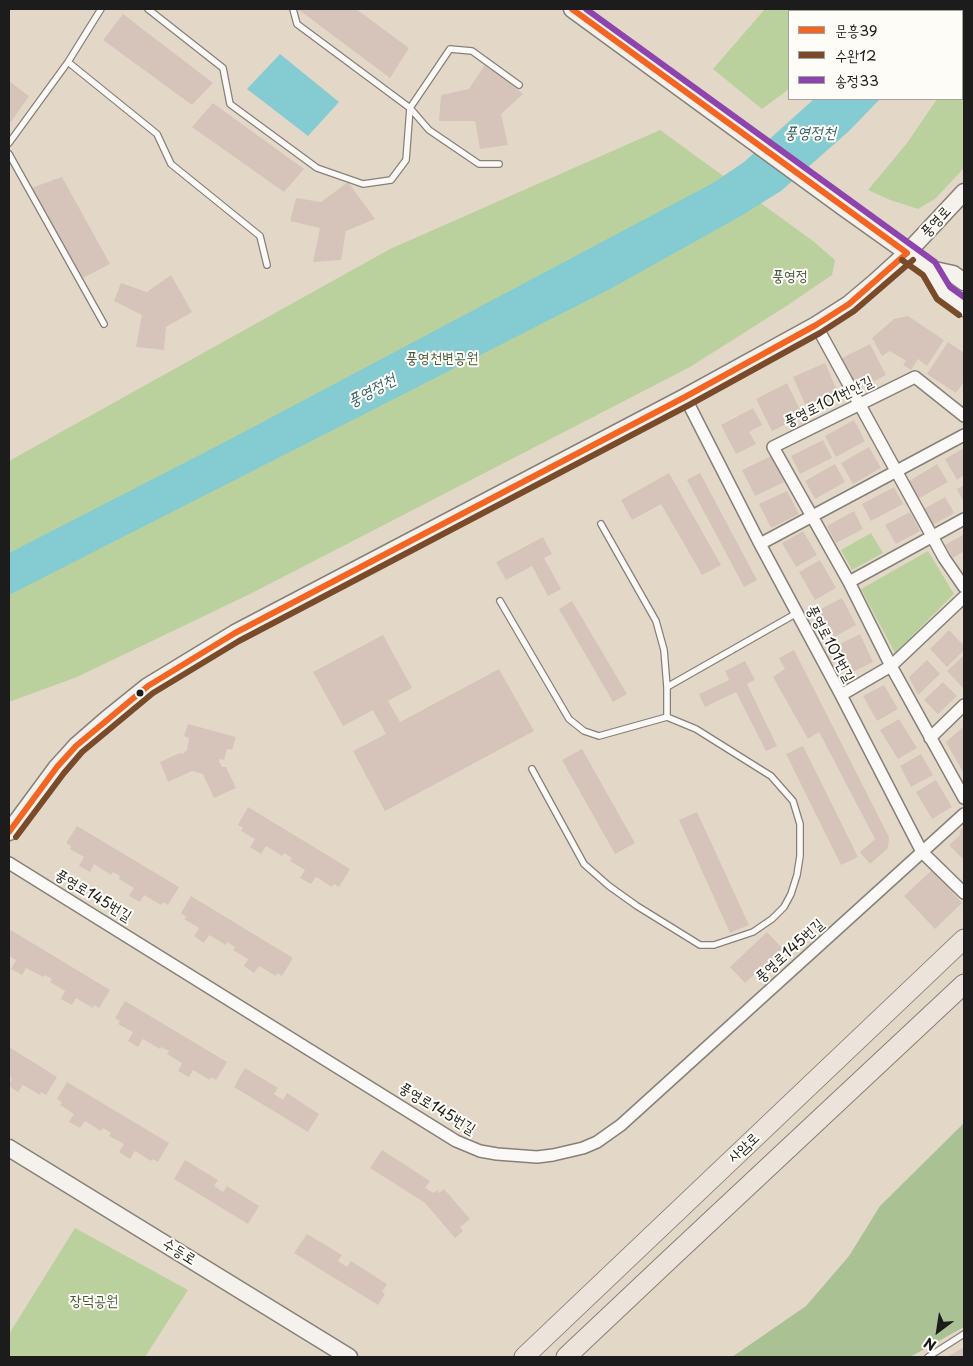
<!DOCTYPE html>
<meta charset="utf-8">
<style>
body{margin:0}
#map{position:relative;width:973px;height:1366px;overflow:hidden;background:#e3d8c7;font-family:"Playpen Sans","Poor Story",sans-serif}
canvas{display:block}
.frame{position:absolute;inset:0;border:10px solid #1c1c1c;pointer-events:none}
.legend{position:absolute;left:788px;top:10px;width:175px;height:90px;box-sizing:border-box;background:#fdfcf7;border:1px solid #a3a29f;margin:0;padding:6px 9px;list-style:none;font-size:15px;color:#1c1c1c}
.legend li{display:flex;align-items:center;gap:10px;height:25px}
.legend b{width:25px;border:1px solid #a3a29f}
.north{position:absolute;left:913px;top:1306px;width:50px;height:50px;-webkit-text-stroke:4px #fdfcf7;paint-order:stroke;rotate:211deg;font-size:14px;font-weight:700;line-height:20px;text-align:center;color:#1c1c1c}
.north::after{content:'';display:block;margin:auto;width:18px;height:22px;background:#1c1c1c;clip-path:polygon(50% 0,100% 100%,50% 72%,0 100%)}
</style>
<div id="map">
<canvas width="973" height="1366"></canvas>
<div class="frame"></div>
<ul class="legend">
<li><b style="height:6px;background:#f26522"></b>문흥39</li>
<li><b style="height:6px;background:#7a4b2a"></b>수완12</li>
<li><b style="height:6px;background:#8e44ad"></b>송정33</li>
</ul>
<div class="north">N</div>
</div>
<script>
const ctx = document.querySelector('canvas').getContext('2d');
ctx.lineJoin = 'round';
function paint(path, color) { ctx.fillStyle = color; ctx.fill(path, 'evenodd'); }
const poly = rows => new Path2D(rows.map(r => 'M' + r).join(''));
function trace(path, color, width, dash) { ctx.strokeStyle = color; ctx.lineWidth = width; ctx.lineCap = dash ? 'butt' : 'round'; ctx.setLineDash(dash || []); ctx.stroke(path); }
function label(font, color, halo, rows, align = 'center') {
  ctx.font = font + ' "Playpen Sans","Poor Story",sans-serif'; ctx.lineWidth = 4; ctx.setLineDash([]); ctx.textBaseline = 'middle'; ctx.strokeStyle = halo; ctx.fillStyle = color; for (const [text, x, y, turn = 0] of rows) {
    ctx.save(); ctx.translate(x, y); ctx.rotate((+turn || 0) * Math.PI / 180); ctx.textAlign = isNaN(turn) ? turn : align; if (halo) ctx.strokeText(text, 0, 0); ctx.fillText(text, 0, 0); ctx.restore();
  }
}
const green = poly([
 [765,9,856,9,854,11,789,11,789,89,762,109,713,69],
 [964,59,964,168,935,199,918,209,890,200,868,190,907,143,937,99,962,99,962,63],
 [660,130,813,241,835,260,832,275,788,305,690,367,252,593,77,677,9,702,9,461,390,249],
 [871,533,883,553,852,570,841,550],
 [928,551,954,594,895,653,861,589],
 [75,1228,188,1290,145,1357,9,1357,9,1334]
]);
const forest = poly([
 [964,1123,964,1327,910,1357,732,1357,806,1306,849,1256,880,1206]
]);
const water = poly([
 [280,54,339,102,308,136,247,89],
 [814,99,880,99,849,131,781,191,739,217,610,289,9,595,9,553,225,442,713,183,744,162]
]);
const building = poly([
 [300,9,356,9,409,48,390,78,299,10],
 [123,14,213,83,192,105,103,40],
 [486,63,523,94,501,114,508,145,480,149,475,121,439,121,441,95,469,89],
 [9,81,29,96,11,122,9,121],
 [213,103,304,169,284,192,192,127],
 [62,177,110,264,83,278,31,188],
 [348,182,375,219,346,231,341,260,313,262,320,228,290,221,296,198,321,202],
 [171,275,192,312,166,327,164,350,136,347,142,315,114,301,121,283,147,292],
 [908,316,944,340,927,366,918,359,911,370,903,365,906,361,890,351,882,356,872,338,894,319],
 [948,342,964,353,964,382,956,393,927,374],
 [870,344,886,375,858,389,842,358],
 [825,363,840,397,808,411,793,377],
 [787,383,803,416,772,431,756,399],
 [753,408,762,425,749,432,756,444,736,454,721,425],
 [854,420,865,441,836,457,825,436],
 [823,440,832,458,800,474,791,456],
 [869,447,881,468,853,484,841,463],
 [964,448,964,475,957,480,945,459],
 [771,456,784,482,755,496,742,470],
 [835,464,845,482,815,499,805,481],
 [937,464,948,482,916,500,906,483],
 [669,473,721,565,702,575,661,504,632,520,621,500],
 [700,473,757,580,744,587,687,480],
 [964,485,964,502,957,489],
 [894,487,903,504,871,521,862,504],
 [787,491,799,514,771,528,759,504],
 [945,497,954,513,933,525,924,509],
 [854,511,863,529,836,543,827,526],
 [910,512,920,531,896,544,885,525],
 [803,531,817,555,796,567,782,543],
 [964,534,964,551,953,558,945,545],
 [543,537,552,554,544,558,561,589,548,596,532,566,506,580,496,562],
 [820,560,836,588,815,600,799,572],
 [842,598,856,625,834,637,819,610],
 [572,601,627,694,613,702,559,609],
 [949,630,964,646,964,650,947,667,930,649],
 [860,634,873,662,851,673,838,645],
 [383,635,412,688,388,701,400,722,499,669,534,731,385,811,353,751,386,734,373,710,343,726,313,672],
 [794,650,889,837,888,848,870,864,860,852,875,839,819,732,808,739,773,677,785,669,779,658],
 [964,655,964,687,963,688,947,671],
 [927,660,940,674,918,695,909,677],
 [745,661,755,680,747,684,777,746,766,751,736,692,705,707,699,694,729,680,725,671],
 [943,682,957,696,938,714,924,700],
 [884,685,898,709,877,721,863,696],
 [899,719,917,748,898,759,880,730],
 [188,724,236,737,232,750,227,749,224,760,220,759,219,761,222,767,226,767,236,788,214,798,203,774,192,771,168,782,160,762,180,753,183,754,187,750,189,738,184,736],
 [964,726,964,774,946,742],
 [803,746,858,857,841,865,786,754],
 [582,749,635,843,615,854,562,760],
 [921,754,933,775,911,787,900,766],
 [936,780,952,807,932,819,916,792],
 [248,807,350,869,339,887,334,884,332,887,316,877,311,884,300,878,305,870,290,861,292,858,284,853,282,856,266,846,261,854,250,847,255,839,241,831,243,828,238,825],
 [697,812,749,925,730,933,679,820],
 [77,826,179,887,168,905,163,902,161,905,144,895,140,902,129,896,134,888,119,879,120,876,113,872,111,875,94,864,90,872,79,866,84,857,70,849,71,846,66,843],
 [964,826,964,860,949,845,961,834,959,832],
 [932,870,962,903,935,929,904,896],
 [191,896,293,958,282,976,277,973,276,976,259,966,254,973,244,966,248,959,233,950,235,947,227,942,226,945,209,935,204,943,194,936,199,928,184,919,186,917,181,913],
 [9,929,110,990,99,1008,94,1005,93,1008,76,998,72,1005,61,999,65,991,50,982,52,979,45,975,43,977,26,968,22,975,11,969,16,960,9,956],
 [767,932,783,949,745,983,730,967],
 [125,1001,227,1062,216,1080,211,1077,210,1080,193,1070,189,1077,178,1071,182,1063,167,1054,169,1051,161,1047,160,1049,143,1039,138,1047,128,1041,133,1032,118,1024,120,1021,115,1018],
 [9,1047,57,1077,46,1095,41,1092,40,1095,23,1085,18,1092,9,1086,12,1078,9,1076],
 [245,1068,278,1088,274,1094,283,1100,287,1093,319,1114,308,1132,234,1087],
 [67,1082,169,1143,158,1162,153,1159,151,1161,135,1151,130,1159,119,1152,124,1144,109,1136,111,1133,103,1128,101,1131,85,1121,80,1128,69,1122,74,1114,60,1105,62,1102,57,1099],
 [382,1150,430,1181,425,1188,434,1193,437,1190,439,1193,444,1189,470,1219,460,1227,463,1231,455,1238,425,1203,370,1168],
 [185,1160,218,1180,214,1186,223,1192,227,1186,259,1206,248,1224,174,1179],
 [307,1234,342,1255,338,1261,347,1267,351,1261,387,1284,382,1292,385,1294,378,1305,294,1253],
 [964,1347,964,1357,947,1357]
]);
const lane = poly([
 [148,9,223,68,230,104,317,168,363,184,391,180,406,160,410,108],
 [293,9,297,24,410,108,450,49,472,51,519,85],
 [68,62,157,134,171,164,260,236,267,265],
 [410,108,429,130,479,164,499,164],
 [9,143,68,62,101,9],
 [9,154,104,324],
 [601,524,656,621,664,650,667,687,667,717],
 [500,601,569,719,584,731,599,736,667,717,696,729,771,776,793,801,800,824,800,856,797,875,791,894,784,907,772,919,753,932,714,945,700,945,637,906,609,886,584,864,532,769],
 [667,687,797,613],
 [928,1357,964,1334]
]);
const street = poly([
 [816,325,944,558,964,587],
 [685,397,760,544,841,695,922,852,964,893],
 [964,416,915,377,773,447,849,582,891,666,964,798],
 [760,544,964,435],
 [849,582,964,519],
 [841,695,891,666,964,597],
 [930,738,964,705],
 [9,863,456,1141,480,1151,497,1154,537,1157,553,1155,583,1148,597,1142,621,1125,964,814]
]);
const secondary = poly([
 [572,9,843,207,930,269,953,274,964,282],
 [930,269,943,293,964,308],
 [9,832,57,767,76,746,107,719,148,686,235,633,685,397,816,325,849,304,874,283,907,253,964,192],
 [9,1148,349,1357]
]);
const primary = poly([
 [524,1357,964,939],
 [566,1357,671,1258,964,984]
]);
const bus1 = poly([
 [572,9,907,253],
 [9,832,57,767,76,746,148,686,235,633,685,397,816,325,849,304,907,253]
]);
const bus2 = poly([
 [902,260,923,275,937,299,959,315],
 [16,837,64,773,82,752,153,693,239,641,689,405,820,333,854,311,913,260]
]);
const bus3 = poly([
 [586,9,935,262,950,287,964,297]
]);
const markers = [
 [140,693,4.5,"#1c1c1c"]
];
const streetNames = [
 ["풍영로",936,222,-47],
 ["풍영로101번안길",829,402,-26],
 ["풍영로101번길",830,644,62],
 ["풍영로145번길",93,896,31],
 ["풍영로145번길",790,951,-42],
 ["풍영로145번길",437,1109,31],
 ["사암로",744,1148,-43],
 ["수등로",179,1252,32]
];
const parkNames = [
 ["풍영정",790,277],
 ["풍영천변공원",442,359],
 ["장덕공원",94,1302]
];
const waterNames = [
 ["풍영정천",810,134],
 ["풍영정천",372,391,-28]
];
paint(green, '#bbd19d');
paint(forest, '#aac194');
paint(water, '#84cbd2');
paint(building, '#d6c4bb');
trace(lane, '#868078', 8);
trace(street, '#868078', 14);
trace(secondary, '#868078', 19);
trace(primary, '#868078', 21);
trace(lane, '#fbf9f7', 5.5);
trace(street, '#fbf9f7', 11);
trace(secondary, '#f5f1ec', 16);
trace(primary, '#ece4db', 19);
trace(bus1, '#f26522', 6);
trace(bus2, '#7a4b2a', 6);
trace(bus3, '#8e44ad', 6);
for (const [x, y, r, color] of markers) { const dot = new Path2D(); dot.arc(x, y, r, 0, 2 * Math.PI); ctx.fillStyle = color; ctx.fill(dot); trace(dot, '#fdfcf7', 2); }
label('15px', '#1c1c1c', '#fdfcf7', streetNames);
label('15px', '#48593d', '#fdfcf7', parkNames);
label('italic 16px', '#356067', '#fdfcf7', waterNames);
</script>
